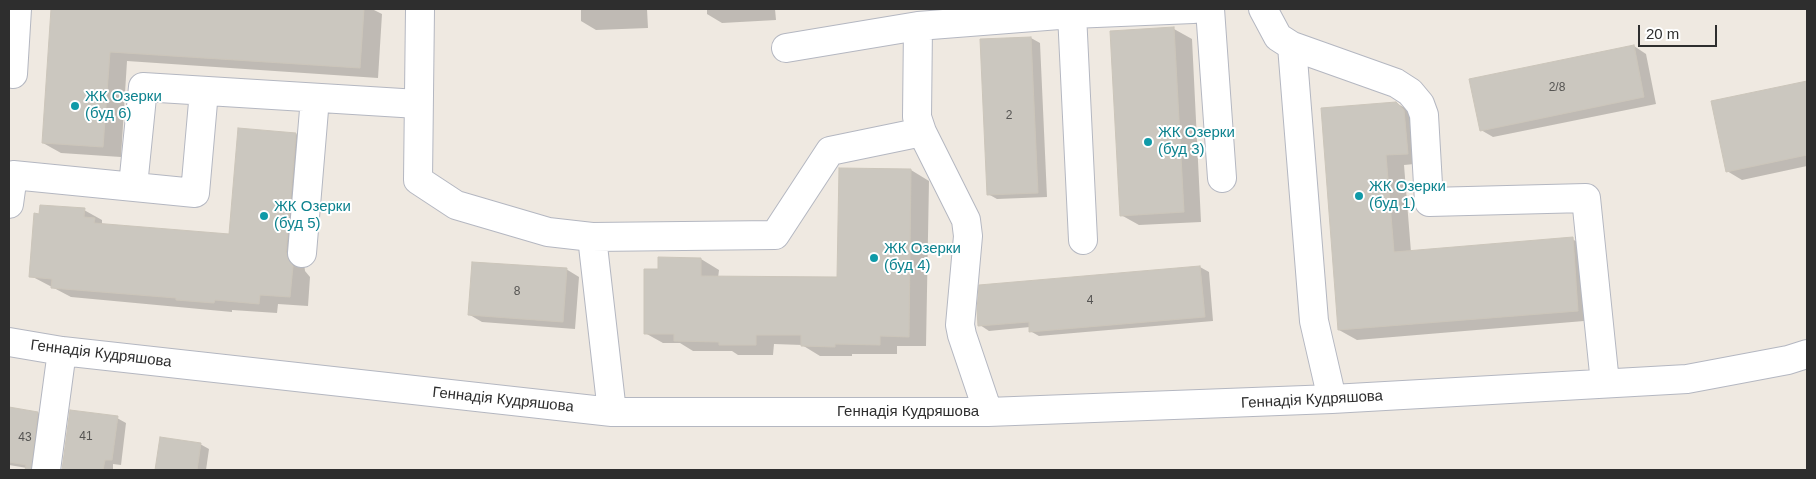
<!DOCTYPE html>
<meta charset="utf-8">
<style>
body{margin:0}
#map{position:relative;width:1816px;height:479px;overflow:hidden;background:#efe9e1;font-family:Arial,sans-serif}
canvas{display:block}
.frame{position:absolute;inset:0;border:10px solid #2e2e2e;pointer-events:none}
.scale{position:absolute;left:1638px;top:25px;width:79px;height:22px;box-sizing:border-box;border:2px solid #2e2e2e;border-top:0;padding-left:6px;font-size:15px;line-height:18px;white-space:nowrap;color:#2e2e2e;-webkit-text-stroke:4px #fff;paint-order:stroke}
</style>
<div id="map">
<canvas width="1816" height="479"></canvas>
<div class="frame"></div>
<div class="scale">20 m</div>
</div>
<script>
const ctx = document.querySelector('canvas').getContext('2d');
ctx.lineJoin = 'round';
function paint(path, color) { ctx.fillStyle = color; ctx.fill(path, 'evenodd'); }
const poly = rows => new Path2D(rows.map(r => 'M' + r).join(''));
function trace(path, color, width, dash) { ctx.strokeStyle = color; ctx.lineWidth = width; ctx.lineCap = dash ? 'butt' : 'round'; ctx.setLineDash(dash || []); ctx.stroke(path); }
function label(font, color, halo, rows, align = 'center') {
  ctx.font = font + ' Arial,sans-serif'; ctx.lineWidth = 4; ctx.setLineDash([]); ctx.textBaseline = 'middle'; ctx.strokeStyle = halo; ctx.fillStyle = color; for (const [text, x, y, turn = 0] of rows) {
    ctx.save(); ctx.translate(x, y); ctx.rotate((+turn || 0) * Math.PI / 180); ctx.textAlign = isNaN(turn) ? turn : align; if (halo) ctx.strokeText(text, 0, 0); ctx.fillText(text, 0, 0); ctx.restore();
  }
}
const shadow = poly([
 [52,9,372,9,382,14,378,78,127,61,121,157,61,153,43,143],
 [581,9,647,9,648,28,596,30,581,21],
 [707,9,775,9,776,20,722,23,707,14],
 [1174,29,1192,39,1201,222,1139,225,1121,215],
 [1031,38,1040,43,1047,197,997,199,988,194,982,40],
 [1634,46,1646,54,1656,104,1493,137,1481,130],
 [1807,82,1807,166,1742,180,1727,171,1713,102],
 [1396,103,1414,113,1425,163,1404,165,1411,252,1572,239,1590,249,1596,320,1357,340,1339,330],
 [239,130,296,134,314,144,304,263,305,271,310,277,308,306,278,304,277,313,232,310,232,312,71,297,31,276,84,210,102,220,102,224,230,235],
 [840,170,911,170,929,181,926,346,897,346,897,354,852,354,852,356,820,356,802,345,774,344,773,355,738,355,732,351,693,351,680,343,663,343,645,333,659,270,701,259,719,270,718,278,838,279],
 [1200,267,1209,272,1213,321,1039,336,1030,331,1030,327,989,331,980,325,980,286],
 [566,269,579,277,575,329,482,322,470,315],
 [9,408,38,413,47,419,40,470,27,470,27,468,9,465],
 [71,411,117,418,126,423,121,465,113,464,113,470,63,470],
 [161,439,200,444,209,449,206,470,157,470]
]);
const building = poly([
 [51,9,364,9,360,68,110,52,103,147,42,143,51,9],
 [1174,27,1184,212,1120,216,1110,31,1174,27],
 [1031,37,1038,193,987,195,980,39,1031,37],
 [1634,45,1644,97,1480,131,1469,79,1634,45],
 [1807,81,1807,155,1726,172,1711,101,1807,81],
 [1396,102,1404,110,1408,154,1386,155,1394,252,1573,237,1578,311,1338,330,1321,108,1396,102],
 [238,128,296,133,286,252,288,259,293,266,290,297,260,295,259,304,215,300,214,303,176,300,176,298,51,288,52,279,29,277,34,213,39,214,40,205,85,208,84,217,95,218,94,223,229,234,238,128],
 [839,168,911,169,909,337,880,336,880,345,835,344,835,347,801,346,801,335,756,335,756,345,719,345,719,342,674,341,674,334,644,334,644,269,658,269,658,257,701,258,701,276,837,277,839,168],
 [472,262,567,268,563,322,468,315,472,262],
 [1200,266,1205,317,1029,332,1029,322,978,326,977,310,979,285,1200,266],
 [9,407,38,412,31,470,25,470,26,465,9,462,9,407],
 [70,410,118,416,112,460,105,460,103,470,62,470,70,410],
 [160,437,201,443,197,470,155,470,160,437]
]);
const minor = poly([
 [420,9,418,180,456,205,548,232,592,237,612,412],
 [1210,9,1222,178],
 [1263,9,1278,37,1292,46,1314,321,1332,399],
 [1072,14,1083,240],
 [918,26,917,117,922,132,966,220,968,236,960,325,962,335,988,412],
 [1292,46,1396,83,1410,92,1420,104,1424,115,1429,202,1586,198,1605,383],
 [786,48,918,26,1072,14,1193,9],
 [13,74,17,9],
 [133,186,143,87,418,104],
 [9,204,13,175,195,193,204,91],
 [592,237,775,235,830,151,922,132],
 [302,253,315,98],
 [9,342,62,351,612,412,988,412,1332,399,1687,379,1788,360,1807,354],
 [46,470,62,351]
]);
const markers = [
 [75,106,5,"#0f9aa8"],
 [1148,142,5,"#0f9aa8"],
 [1359,196,5,"#0f9aa8"],
 [264,216,5,"#0f9aa8"],
 [874,258,5,"#0f9aa8"]
];
const numberNames = [
 ["2/8",1557,88],
 ["2",1009,116],
 ["8",517,292],
 ["4",1090,301],
 ["41",86,437],
 ["43",25,438]
];
const cultureNames = [
 ["ЖК Озерки",85,97],
 ["(буд 6)",85,114],
 ["ЖК Озерки",1158,133],
 ["(буд 3)",1158,150],
 ["ЖК Озерки",1369,187],
 ["(буд 1)",1369,204],
 ["ЖК Озерки",274,207],
 ["(буд 5)",274,224],
 ["ЖК Озерки",884,249],
 ["(буд 4)",884,266]
];
const streetNames = [
 ["Геннадія Кудряшова",101,354,7],
 ["Геннадія Кудряшова",503,400,6],
 ["Геннадія Кудряшова",1312,400,-3],
 ["Геннадія Кудряшова",908,412]
];
paint(shadow, '#0003');
paint(building, '#cbc7bf');
trace(building, '#cbc5ba', 1);
trace(minor, '#b4b7c1', 30);
trace(minor, '#fff', 28);
for (const [x, y, r, color] of markers) { const dot = new Path2D(); dot.arc(x, y, r, 0, 2 * Math.PI); ctx.fillStyle = color; ctx.fill(dot); trace(dot, '#fff', 2); }
label('12px', '#555452', null, numberNames);
label('15px', '#0d838f', '#fff', cultureNames, 'left');
label('15px', '#2e2e2e', '#fff', streetNames);
</script>
